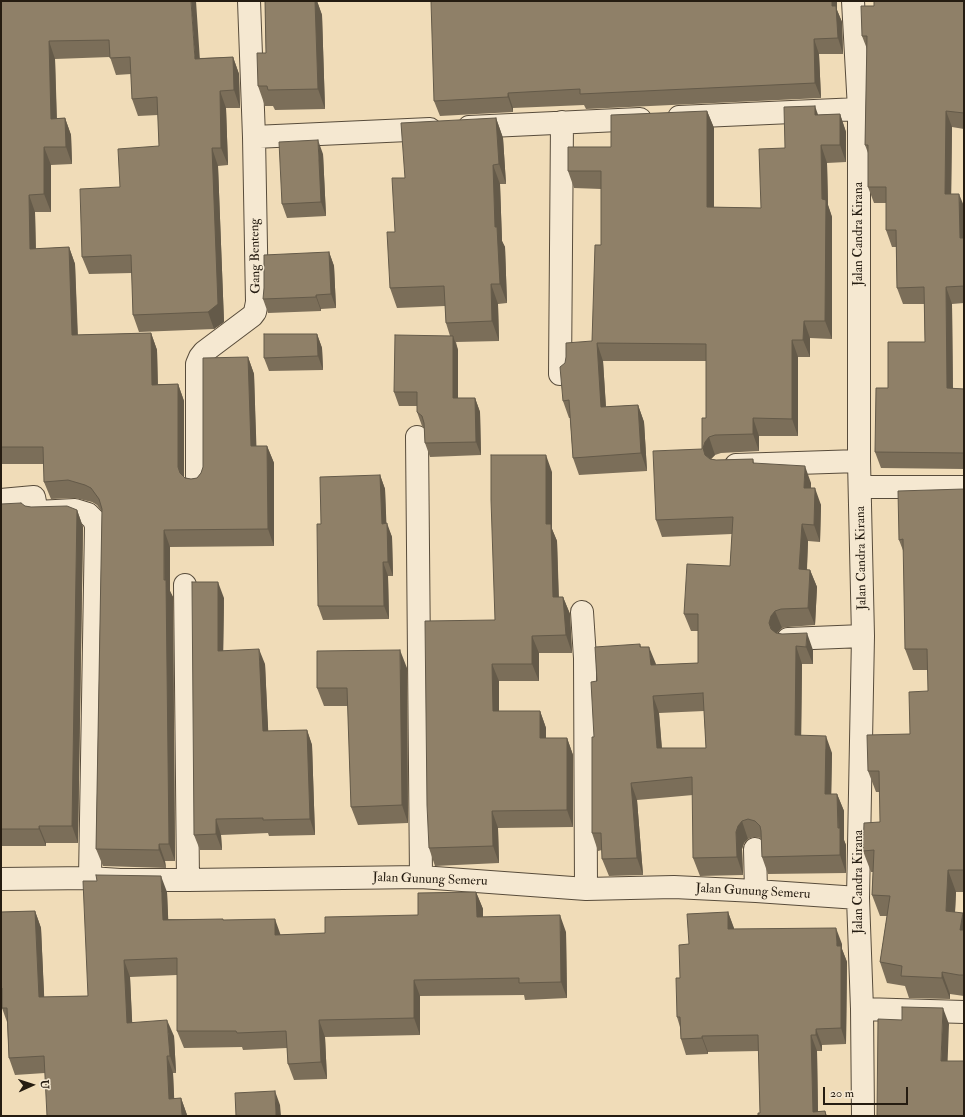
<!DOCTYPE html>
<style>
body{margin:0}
#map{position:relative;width:965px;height:1117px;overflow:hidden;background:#f0dcb8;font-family:"IM FELL Double Pica",serif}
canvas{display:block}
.frame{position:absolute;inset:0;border:2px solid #251c11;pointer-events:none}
.north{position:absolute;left:12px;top:1065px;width:40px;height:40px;-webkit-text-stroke:3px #f5e8d1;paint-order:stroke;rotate:87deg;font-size:11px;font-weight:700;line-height:16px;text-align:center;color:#251c11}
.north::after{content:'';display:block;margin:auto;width:14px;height:18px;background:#251c11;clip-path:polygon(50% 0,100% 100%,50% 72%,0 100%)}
.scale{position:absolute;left:823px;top:1087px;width:85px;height:18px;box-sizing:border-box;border:2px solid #251c11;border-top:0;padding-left:5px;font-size:12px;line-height:14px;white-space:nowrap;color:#251c11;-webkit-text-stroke:3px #f5e8d1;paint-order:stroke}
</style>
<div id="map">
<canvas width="965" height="1117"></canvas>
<div class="frame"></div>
<div class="north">U</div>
<div class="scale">20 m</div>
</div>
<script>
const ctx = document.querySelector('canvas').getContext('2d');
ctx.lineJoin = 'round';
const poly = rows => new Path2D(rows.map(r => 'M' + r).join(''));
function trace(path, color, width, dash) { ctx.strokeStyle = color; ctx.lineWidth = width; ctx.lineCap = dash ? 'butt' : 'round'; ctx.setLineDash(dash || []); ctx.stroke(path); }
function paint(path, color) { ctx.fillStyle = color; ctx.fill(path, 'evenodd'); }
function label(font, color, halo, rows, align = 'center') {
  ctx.font = font + ' "IM FELL Double Pica",serif'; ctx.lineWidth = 3; ctx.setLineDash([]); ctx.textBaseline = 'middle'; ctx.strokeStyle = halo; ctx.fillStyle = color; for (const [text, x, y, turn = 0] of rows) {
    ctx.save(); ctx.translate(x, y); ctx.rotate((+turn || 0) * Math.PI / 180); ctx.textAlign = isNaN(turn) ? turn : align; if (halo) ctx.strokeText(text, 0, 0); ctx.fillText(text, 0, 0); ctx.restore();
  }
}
const street = poly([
 [853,1,859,109,859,461,863,636,858,898,862,1009,863,1116],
 [679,117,859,109],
 [469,127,640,119],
 [254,137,430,129],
 [560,374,562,122],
 [417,437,421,877],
 [736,465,859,461],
 [197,484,197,364,200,357,204,352,252,316,255,312,257,302,254,137,249,1],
 [860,487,964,487],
 [1,500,34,497,37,512,75,510,88,514,94,520,96,526,90,878],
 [185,585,188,880],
 [582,612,585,658,586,889],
 [788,639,863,636],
 [755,849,756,891],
 [1,879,90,878,120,880,188,880,421,877,586,889,674,887,756,891,858,898],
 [862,1009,964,1012]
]);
const wall = poly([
 [1,1,200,58,233,57,239,74,240,108,226,108,228,165,218,166,224,322,214,329,139,332,133,315,132,273,89,274,82,257,120,187,159,146,158,115,138,116,132,99,131,74,116,75,110,57,55,59,57,118,65,118,71,135,72,164,51,165,51,212,35,212,36,249,69,247,75,264,78,335,151,333,157,350,158,384,178,384,184,401,184,477,191,479,197,478,201,473,248,357,254,374,256,446,267,446,274,463,274,546,170,547,170,591,173,597,175,861,165,861,166,868,103,866,96,849,102,512,97,505,92,502,75,498,51,499,44,482,44,464,1,464],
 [265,1,317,1,322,15,325,109,275,110,273,106,265,106,258,86,266,53],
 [964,1,964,129,952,127,951,194,964,206,964,303,952,304,953,388,964,389,964,469,881,468,875,452,888,388,925,342,924,304,903,304,897,288,896,247,892,247,886,230,886,203,874,203,868,187,868,153,865,145,867,49,862,36,874,6],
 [837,10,842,22,843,54,819,54,821,98,586,109,584,105,513,108,513,112,440,116,434,101],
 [707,111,714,128,714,207,761,208,785,148,818,115,840,114,846,132,846,162,827,163,828,205,832,217,832,339,810,338,810,357,798,357,798,436,759,436,759,451,721,453,715,455,711,459,716,460,753,459,754,463,811,483,811,488,821,505,820,542,808,541,807,570,810,570,817,587,815,625,788,627,782,628,777,633,782,634,813,650,813,664,802,664,801,735,832,753,831,794,837,794,844,811,844,840,846,845,846,873,768,874,762,857,761,838,754,837,748,839,744,843,742,849,743,875,700,876,693,858,693,795,637,800,643,875,609,876,602,859,602,850,598,851,592,833,594,737,597,681,640,644,641,647,656,665,698,663,698,631,691,631,684,614,730,566,732,534,662,537,656,520,702,449,706,418,706,361,603,361,606,407,638,405,644,422,647,471,579,475,573,458,570,418,569,418,563,401,592,341,601,245,601,189,574,188,568,171,611,147],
 [704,711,706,748,662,748,659,713],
 [496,118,503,138,506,184,500,184,502,241,505,247,507,303,498,304,499,341,456,342,458,350,458,398,475,398,480,412,481,455,430,457,425,443,424,428,422,426,417,412,417,406,399,406,394,392,450,336,446,323,445,306,397,308,390,288,395,232,405,178],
 [323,154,326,216,287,218,282,204],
 [329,252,334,266,336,308,321,309,321,311,268,313,263,299],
 [317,334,322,348,323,370,269,371,264,358],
 [552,472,552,529,557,541,559,597,563,597,570,614,572,653,539,653,539,681,499,681,499,711,540,711,546,728,546,738,567,738,573,755,573,827,498,828,499,863,435,866,429,848,495,620],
 [380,475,385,489,386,523,392,537,393,576,388,576,389,619,323,620,318,606,321,524],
 [964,489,964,892,956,892,955,912,964,917,964,996,950,994,950,999,909,998,905,986,887,983,880,962,887,916,880,916,872,895,873,872,871,872,863,851,880,822,880,792,876,792,868,771,910,734,928,691,928,670,913,670,905,649,904,553,899,540],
 [1,504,25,506,31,507,77,510,83,527,78,843,46,843,46,846,1,846],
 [224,598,223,651,265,664,268,731,307,730,312,745,315,835,269,836,268,833,221,835,222,850,200,850,194,835],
 [407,668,408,823,358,825,351,807,348,706,324,706,317,688],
 [167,892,168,919,223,920,280,935,325,933,418,915,476,892,483,909,483,917,566,932,567,998,525,1000,524,995,420,996,420,1035,325,1037,327,1079,294,1080,288,1064,287,1048,243,1050,242,1047,184,1048,177,1031,177,975,130,977,132,1022,174,1036,176,1073,173,1073,174,1099,181,1098,187,1115,45,1073,15,1075,9,1058,7,1022,2,1008,2,1004,1,1004,1,912,35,911,41,928,44,997,88,996],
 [728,912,734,929,842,944,842,949,847,962,846,1044,822,1045,822,1051,817,1051,818,1112,825,1111,827,1116,758,1116,760,1113,759,1051,708,1052,708,1054,686,1055,681,1039,680,1027,677,1017,680,978,689,944]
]);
const shadedWall = poly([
 [191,1,196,1,201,76,195,59],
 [315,1,317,1,322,15,325,109,318,89],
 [832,1,837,1,837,10,842,22,843,54,838,38,832,6],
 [814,39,819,54,821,98,815,83],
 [49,41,55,59,57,136,51,119],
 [233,57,239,74,240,108,234,90],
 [220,91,226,108,228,165,221,148],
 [508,93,513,108,513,112,508,97],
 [815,106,821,123,815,115],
 [707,111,714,128,714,225,707,207],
 [946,111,952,127,951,211,945,194],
 [840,114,846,132,846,162,840,145],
 [65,118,71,135,72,164,66,147],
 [496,118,503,138,506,184,499,164],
 [318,140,323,154,326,216,321,202],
 [821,145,827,163,828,205,832,217,832,339,825,321],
 [44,147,51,165,51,212,44,194],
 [212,148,218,166,224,322,214,329,208,312],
 [493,165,500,184,502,241,505,247,507,303,500,284,495,227],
 [959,194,964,206,964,249,960,238],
 [29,195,35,212,36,266,30,249],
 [69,247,75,264,78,352,72,335],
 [329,252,334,266,336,308,331,294],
 [491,284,498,304,499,341,492,321],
 [946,287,952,304,953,405,947,388],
 [316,295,321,309,321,311,316,297],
 [804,321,810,338,810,357,803,340],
 [151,333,157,350,158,402,152,385],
 [317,334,322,348,323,370,318,356],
 [453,336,458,350,458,412,453,398],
 [792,340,798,357,798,436,792,419],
 [597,343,603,361,607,425,601,407],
 [248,357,254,374,257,463,251,446],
 [178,384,184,401,184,484,178,467],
 [475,398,480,412,481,455,476,442],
 [638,405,644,422,647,471,641,453],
 [753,418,759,436,759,451,753,434],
 [709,437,715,455,711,459,705,455,703,448,705,442],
 [267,446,274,463,274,546,268,529],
 [546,455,552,472,552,529,557,541,559,614,553,597,546,524],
 [805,466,811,483,810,505,804,488],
 [380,475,385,489,387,537,382,524],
 [815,488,821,505,820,542,814,525],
 [77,510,83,527,78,843,72,826],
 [387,523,392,537,393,576,388,562],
 [802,524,808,541,806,587,799,569],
 [164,530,170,547,170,591,173,597,175,861,169,844],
 [383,562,388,576,389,619,384,606],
 [810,570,817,587,815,625,808,608],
 [218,582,224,598,223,667,218,651],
 [563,597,570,614,572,653,566,635],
 [775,611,782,628,777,633,776,640,769,623,771,616],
 [807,633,813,650,813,664,806,647],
 [532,636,539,653,539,681,532,664],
 [796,646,802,664,801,752,795,735],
 [649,647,656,664,657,682,651,665],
 [259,649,265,664,269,747,263,731],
 [400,650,407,668,408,823,402,805],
 [492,664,499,681,499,728,493,711],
 [653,696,659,713,663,765,657,748],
 [540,711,546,728,546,755,540,738],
 [307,730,312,745,315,835,310,819],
 [826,736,832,753,831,811,825,794],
 [567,738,573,755,573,827,567,810],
 [631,783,637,800,643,875,637,858],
 [837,794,844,811,844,840,846,845,846,873,840,855],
 [492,811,498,828,499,863,493,846],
 [216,819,221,835,222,850,216,834],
 [742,821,748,839,744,843,742,849,743,875,737,857,736,832,738,826],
 [39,826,46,843,46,846,39,829],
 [159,844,165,861,166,868,159,850],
 [948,870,956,892,954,932,946,911],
 [161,876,167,892,169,936,163,920],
 [476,892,483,909,483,934,477,917],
 [35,911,41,928,45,1014,39,997],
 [728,912,734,928,734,945,728,929],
 [963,913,964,917,964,941,960,930],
 [560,915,566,932,567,998,561,982],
 [275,919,281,936,275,935],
 [836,928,842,944,842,949,847,962,846,1044,841,1028],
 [124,960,130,977,133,1039,127,1023],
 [942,972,950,994,950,999,942,978],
 [414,980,420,996,420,1035,414,1018],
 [943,1008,949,1024,947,1077,941,1061],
 [167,1020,174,1036,176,1073,170,1056],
 [319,1020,325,1037,327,1079,321,1062],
 [816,1029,822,1045,822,1051,816,1035],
 [811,1035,817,1051,818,1116,813,1112],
 [702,1036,708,1052,708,1054,702,1038],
 [167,1056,173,1073,175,1116,169,1099],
 [275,1091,280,1105,281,1116,276,1116],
 [181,1098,187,1115,187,1116,182,1116]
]);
const building = poly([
 [1,1,191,1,195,59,233,57,234,90,220,91,221,148,212,148,218,304,208,312,133,315,131,255,82,257,80,189,120,187,118,149,159,146,157,97,132,99,130,57,110,58,109,40,49,41,51,119,65,118,66,147,44,147,44,194,29,195,30,249,69,247,72,335,151,333,152,385,178,384,178,467,180,473,185,478,191,479,197,478,201,473,203,467,203,358,248,357,251,446,267,446,268,529,164,530,164,580,166,580,169,844,159,844,159,850,96,849,102,509,99,499,91,488,85,485,68,480,44,482,43,447,1,447,1,1],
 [265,1,315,1,318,89,268,90,267,86,258,86,257,53,266,53,265,1],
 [431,1,832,1,832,6,836,6,838,38,814,39,815,83,580,94,580,89,508,93,508,97,434,101,431,1],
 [874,1,964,1,964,113,946,111,945,194,959,194,960,238,964,238,964,286,946,287,947,388,964,389,964,453,875,452,876,388,888,388,888,342,925,342,924,287,897,288,896,230,886,230,886,187,868,187,868,145,865,145,867,36,862,36,861,6,874,6,874,1],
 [815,106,815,115,840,114,840,145,821,145,822,199,826,200,825,321,804,321,803,340,792,340,792,419,753,418,753,434,715,435,709,437,705,442,703,448,705,455,710,459,716,460,753,459,753,463,805,466,804,488,815,488,814,525,802,524,799,569,810,570,808,608,781,609,775,611,771,616,769,623,771,629,776,633,782,634,807,633,806,647,796,646,795,735,826,736,825,794,837,794,838,828,840,828,840,855,762,857,761,831,760,826,755,821,748,819,742,821,738,826,736,832,737,857,693,858,692,777,631,783,637,858,602,859,601,833,592,833,592,737,594,737,591,682,597,681,595,647,640,644,640,647,649,647,651,665,698,663,698,614,684,614,687,564,730,566,733,517,656,520,653,451,702,449,702,418,706,418,706,344,597,343,601,407,638,405,641,453,573,458,569,400,563,401,560,367,565,363,566,357,566,343,592,341,595,245,601,245,601,171,568,171,568,147,611,147,611,115,707,111,707,207,761,208,759,149,785,148,784,107,815,106],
 [703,693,706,748,657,748,653,696,703,693],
 [496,118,499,164,493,165,495,227,497,227,500,284,491,284,492,321,446,323,444,286,390,288,387,232,395,232,392,178,405,178,401,123,496,118],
 [318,140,321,202,282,204,279,142,318,140],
 [329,252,331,294,316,295,316,297,263,299,264,288,264,255,329,252],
 [264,334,317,334,318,356,264,358,264,334],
 [395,335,453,336,453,398,475,398,476,442,425,443,424,423,422,416,417,412,417,392,394,392,395,335],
 [491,455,546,455,546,524,551,524,553,597,563,597,566,635,532,636,532,664,492,664,493,711,540,711,540,738,567,738,567,810,492,811,493,846,429,848,427,805,425,621,495,620,491,500,491,455],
 [380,475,382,524,387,523,388,562,383,562,384,606,318,606,317,524,321,524,320,477,380,475],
 [964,489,964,870,948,870,946,911,963,913,960,930,964,930,964,975,959,975,942,972,942,978,901,976,902,966,880,962,890,896,872,895,874,850,863,851,864,823,880,822,879,771,868,771,867,735,910,734,909,692,928,691,927,649,905,649,903,539,899,540,898,491,964,489],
 [21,503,25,506,31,507,67,506,77,510,72,826,39,826,39,829,1,829,1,504,21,503],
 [192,582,218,582,218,651,259,649,263,731,307,730,310,819,263,820,263,818,216,819,216,834,194,835,192,582],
 [400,650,402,805,351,807,347,688,317,688,317,651,400,650],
 [96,875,161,876,163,920,223,919,223,920,275,919,275,935,325,933,325,917,418,915,418,893,476,892,477,917,560,915,561,982,519,983,519,978,414,980,414,1018,319,1020,321,1062,288,1064,286,1031,237,1033,236,1031,177,1031,177,958,124,960,127,1023,167,1020,170,1056,167,1056,169,1099,181,1098,182,1116,47,1116,44,1056,9,1058,7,1008,2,1008,2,988,1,988,1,912,35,911,39,997,88,996,83,881,97,881,96,875],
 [728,912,728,929,836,928,837,946,841,946,841,1028,816,1029,816,1035,811,1035,813,1112,825,1111,826,1116,758,1116,758,1113,760,1113,758,1035,702,1036,702,1038,681,1039,680,1017,677,1017,676,978,680,978,679,945,689,944,687,914,728,912],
 [902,1007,943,1008,941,1061,964,1061,964,1116,857,1116,877,1116,878,1019,902,1020,902,1007],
 [275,1091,276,1116,236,1116,235,1093,275,1091]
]);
const streetNames = [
 ["Jalan Candra Kirana",859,234,-90],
 ["Gang Benteng",256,256,-91],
 ["Jalan Candra Kirana",862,558,-91],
 ["Jalan Gunung Semeru",430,880,2],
 ["Jalan Candra Kirana",859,882,-90],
 ["Jalan Gunung Semeru",753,892,3]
];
trace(street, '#584c3b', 24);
trace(street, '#f5e8d1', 22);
paint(wall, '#7b6e59');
paint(shadedWall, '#645a49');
paint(building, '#8f8068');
trace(building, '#645a49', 1);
label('13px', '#251c11', '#f5e8d1', streetNames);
</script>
